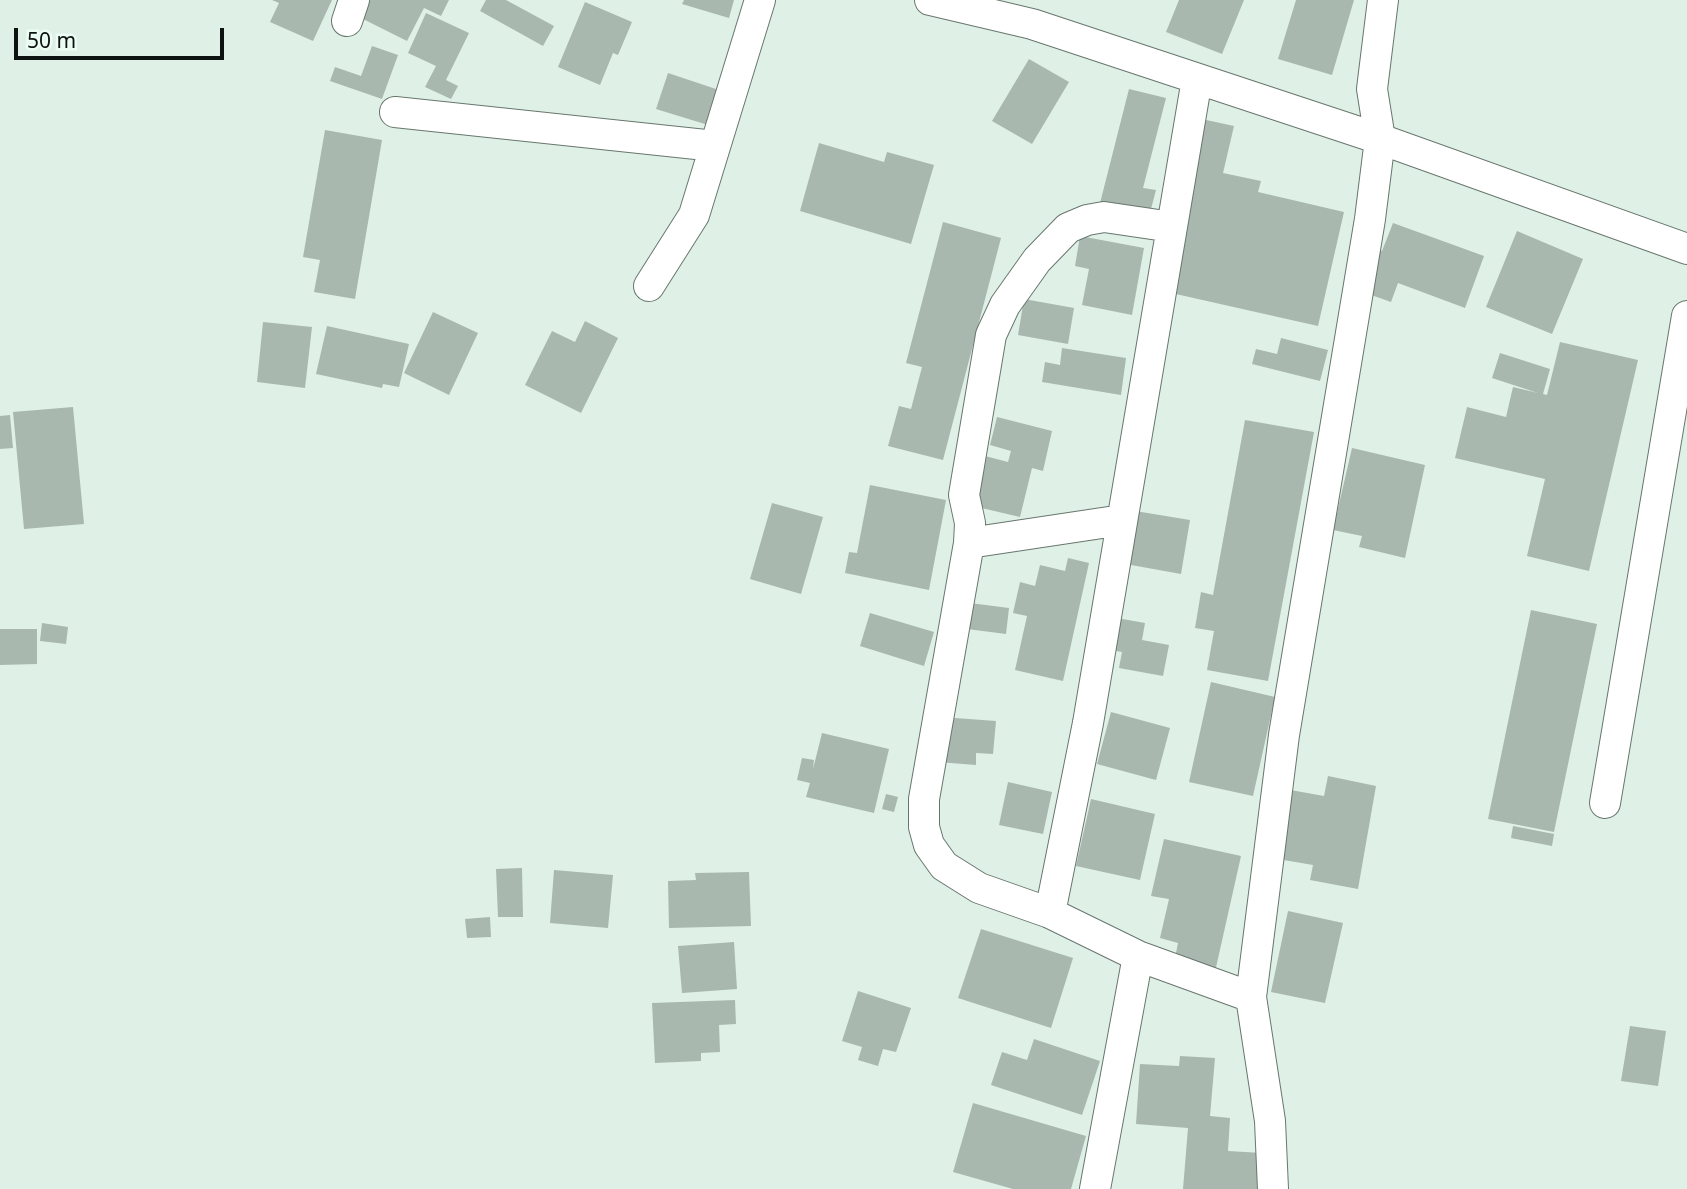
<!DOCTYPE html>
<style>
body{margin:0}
#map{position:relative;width:1687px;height:1189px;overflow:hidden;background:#dff0e6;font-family:"Noto Sans",sans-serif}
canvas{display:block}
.scale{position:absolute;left:14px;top:28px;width:210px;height:32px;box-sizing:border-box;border:4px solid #0d1310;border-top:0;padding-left:9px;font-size:21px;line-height:24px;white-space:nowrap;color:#0d1310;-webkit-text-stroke:5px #ecfdf4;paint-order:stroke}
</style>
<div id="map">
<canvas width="1687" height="1189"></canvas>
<div class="scale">50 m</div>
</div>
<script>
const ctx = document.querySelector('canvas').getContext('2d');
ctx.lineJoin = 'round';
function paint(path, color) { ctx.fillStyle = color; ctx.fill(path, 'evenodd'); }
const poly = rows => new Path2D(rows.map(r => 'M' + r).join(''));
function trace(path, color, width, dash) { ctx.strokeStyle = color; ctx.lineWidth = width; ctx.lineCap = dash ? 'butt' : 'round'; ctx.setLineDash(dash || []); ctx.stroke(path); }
const building = poly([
 [272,0,332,0,313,41,270,22,279,3],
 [370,0,449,0,441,16,424,8,407,41,361,18],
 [486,0,506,0,554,26,543,46,480,11],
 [684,0,734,0,729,18,682,4],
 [1179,0,1244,0,1222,54,1166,32],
 [1296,0,1354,0,1332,75,1278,59],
 [585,2,632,22,618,55,613,53,600,85,558,67],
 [426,13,469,33,446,80,458,86,451,99,425,87,436,66,408,53],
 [372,46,398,55,382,99,330,81,335,67,361,76],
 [1029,59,1069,82,1032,144,992,121],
 [668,73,719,90,708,125,656,109],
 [1129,89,1166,98,1143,188,1156,190,1146,228,1097,215],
 [1197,118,1234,126,1223,173,1261,181,1258,192,1344,212,1318,326,1158,290],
 [325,130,382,140,355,299,314,292,320,260,303,257],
 [819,143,884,162,887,152,934,165,911,244,800,211],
 [943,222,1001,238,943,460,888,446,899,406,911,409,922,367,906,363],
 [1393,223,1484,256,1465,308,1398,283,1391,302,1360,291,1376,249,1382,251],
 [1517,231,1583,259,1552,334,1486,307],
 [1080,236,1144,248,1132,315,1082,305,1089,269,1075,266],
 [1024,299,1074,308,1068,344,1018,335],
 [433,312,478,333,449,395,404,373],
 [585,321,618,338,581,413,525,385,552,331,575,342],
 [263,322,312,327,305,388,257,382],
 [327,326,409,344,399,387,383,384,382,388,316,374],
 [1281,338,1328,350,1320,381,1252,364,1256,349,1277,354],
 [1560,342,1638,360,1589,571,1527,556,1545,479,1455,458,1467,407,1506,417,1513,387,1538,393,1492,378,1500,353,1550,369,1543,394,1547,395],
 [1062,348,1126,358,1121,395,1042,382,1045,362,1060,365],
 [73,407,84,524,24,529,13,412],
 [10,415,13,448,0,449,0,416],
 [997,417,1052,431,1043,471,1032,468,1020,517,973,506,985,456,1008,462,1011,451,990,445],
 [1245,420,1314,432,1268,681,1207,670,1214,631,1195,628,1201,592,1213,595],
 [1352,448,1425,465,1405,558,1359,547,1362,536,1333,530],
 [870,485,946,500,929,590,845,573,849,552,857,553],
 [772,503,823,517,801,594,750,579],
 [1129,510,1190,520,1181,574,1120,563],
 [1068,558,1089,563,1063,681,1015,670,1027,616,1013,613,1020,582,1035,586,1040,565,1065,571],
 [970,603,1009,608,1006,634,967,629],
 [1531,610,1597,624,1554,832,1488,819],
 [870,613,934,632,924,666,860,646],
 [1111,617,1145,623,1142,640,1169,645,1163,676,1119,668,1122,652,1105,649],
 [42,623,68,627,66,644,40,641],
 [0,629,37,629,37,664,0,665],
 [1211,682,1275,697,1253,796,1189,782],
 [1111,712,1170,728,1156,780,1097,764],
 [941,717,996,721,993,754,976,753,976,765,938,762],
 [822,733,889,749,874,813,806,797,810,783,797,780,802,758,814,760,813,769],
 [1328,776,1376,786,1358,889,1310,880,1313,865,1272,858,1285,789,1324,796],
 [1008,782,1052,792,1043,834,999,825],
 [886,794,898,797,894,812,882,809],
 [1091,799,1155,814,1140,880,1076,866],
 [1513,826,1554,834,1552,846,1511,838],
 [1164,839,1241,856,1215,972,1174,963,1178,943,1160,938,1169,899,1151,896],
 [522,868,523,917,498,917,496,869],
 [554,870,613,875,608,928,550,923],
 [749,872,751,926,669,928,668,881,696,880,695,873],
 [1288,911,1343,923,1325,1003,1271,992],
 [490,917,491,937,467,938,465,919],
 [981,929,1073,958,1051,1028,958,998],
 [734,942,737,989,682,993,678,946],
 [858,991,911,1008,896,1052,883,1049,878,1066,858,1060,862,1047,842,1041],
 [735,1000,736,1024,719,1025,720,1052,701,1053,701,1061,655,1063,652,1003],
 [1630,1026,1666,1031,1658,1086,1621,1081],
 [1034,1039,1100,1061,1082,1115,991,1085,1002,1052,1027,1060],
 [1180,1056,1215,1058,1210,1116,1230,1118,1228,1151,1262,1153,1260,1189,1183,1189,1188,1128,1136,1124,1140,1064,1179,1066],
 [973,1103,1086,1136,1071,1189,1013,1189,953,1172]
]);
const street = poly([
 [930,0,1032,24,1380,139,1687,249],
 [347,21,354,0],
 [395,112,715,146],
 [1172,227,1104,217,1087,220,1068,228,1037,260,1005,305,991,335,964,495,970,523,969,543,924,799,924,827,929,845,944,866,979,888,1050,913,1138,956,1251,997],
 [649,286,694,215,760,0],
 [969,543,1122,520],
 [1605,803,1687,316],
 [1050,913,1088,723,1197,79],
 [1095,1189,1138,956],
 [1273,1189,1270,1121,1251,997,1284,735,1370,219,1380,139,1372,89,1383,0]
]);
paint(building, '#a8b8af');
trace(street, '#68776e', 32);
trace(street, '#fff', 30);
</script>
